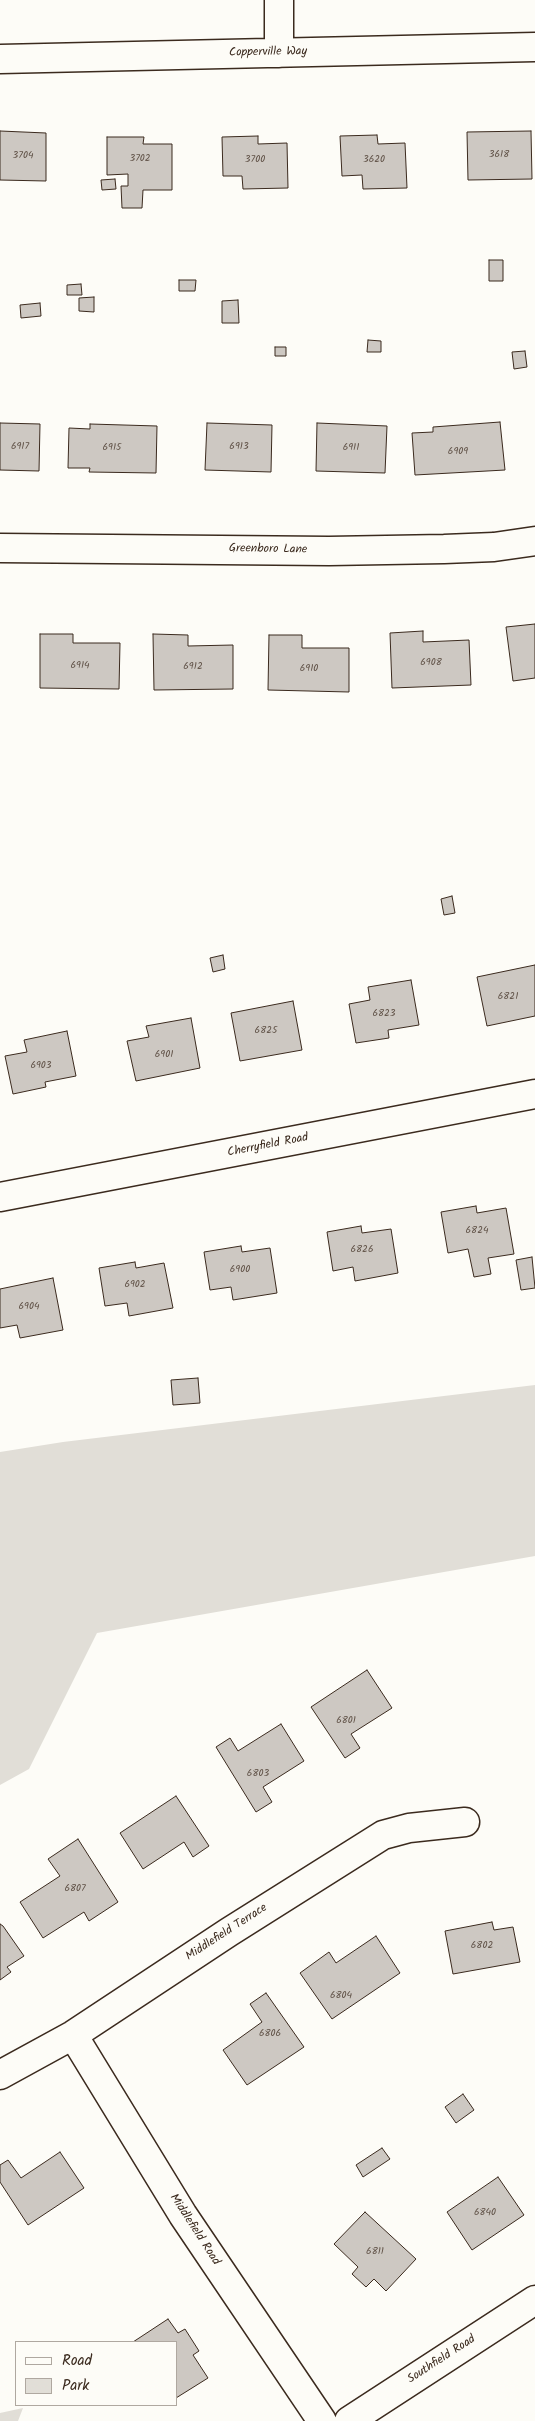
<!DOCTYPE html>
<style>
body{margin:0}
#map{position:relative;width:535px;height:2421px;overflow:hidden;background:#fdfcf7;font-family:Kalam,sans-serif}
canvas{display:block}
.legend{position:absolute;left:15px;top:2341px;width:162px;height:65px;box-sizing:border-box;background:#fdfcf7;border:1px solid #afa8a0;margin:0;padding:6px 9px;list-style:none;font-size:15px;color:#3b2a1e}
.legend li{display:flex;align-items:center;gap:10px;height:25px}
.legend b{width:25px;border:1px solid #afa8a0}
</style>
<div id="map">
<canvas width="535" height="2421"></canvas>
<ul class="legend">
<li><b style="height:6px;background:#fdfcf7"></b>Road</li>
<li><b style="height:14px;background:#e1ded7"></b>Park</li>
</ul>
</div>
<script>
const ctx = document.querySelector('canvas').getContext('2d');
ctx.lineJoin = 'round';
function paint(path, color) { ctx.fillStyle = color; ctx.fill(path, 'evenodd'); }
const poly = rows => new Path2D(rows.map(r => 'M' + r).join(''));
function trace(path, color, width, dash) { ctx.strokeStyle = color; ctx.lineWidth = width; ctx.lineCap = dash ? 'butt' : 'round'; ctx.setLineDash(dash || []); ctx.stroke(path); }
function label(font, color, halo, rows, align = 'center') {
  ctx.font = font + ' Kalam,sans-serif'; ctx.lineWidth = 4; ctx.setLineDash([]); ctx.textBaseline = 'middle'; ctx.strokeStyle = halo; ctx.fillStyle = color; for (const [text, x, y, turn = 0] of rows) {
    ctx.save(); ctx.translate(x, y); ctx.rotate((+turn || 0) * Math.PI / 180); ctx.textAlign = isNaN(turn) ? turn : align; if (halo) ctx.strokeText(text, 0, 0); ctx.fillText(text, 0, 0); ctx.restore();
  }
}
const green = poly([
 [535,1385,535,1556,97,1633,29,1769,0,1785,0,1452,63,1442],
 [23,2408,18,2421,0,2421,0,2413]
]);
const building = poly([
 [0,131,46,133,46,181,0,180,0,131],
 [531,131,532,179,468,180,467,132,531,131],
 [377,135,378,144,405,143,407,188,363,189,362,175,342,176,340,136,377,135],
 [258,136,258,144,287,143,288,188,243,189,242,176,223,176,222,137,258,136],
 [107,137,144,137,143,144,172,144,172,190,143,190,142,208,122,208,121,186,128,186,128,174,107,175,107,137],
 [115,179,116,189,102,190,101,180,115,179],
 [489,260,503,260,503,281,489,281,489,260],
 [179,280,196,280,195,291,179,291,179,280],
 [81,284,82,295,67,295,67,285,81,284],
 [94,297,94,312,79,311,79,298,94,297],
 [238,300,239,323,222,323,222,301,238,300],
 [40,303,41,316,21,318,20,305,40,303],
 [368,340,381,341,381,352,367,352,368,340],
 [275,347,286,347,286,356,275,356,275,347],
 [525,351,527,367,514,369,512,352,525,351],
 [500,422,505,470,415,475,412,433,433,432,433,427,500,422],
 [0,423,40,424,39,471,0,470,0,423],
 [207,423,272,425,271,472,205,470,207,423],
 [317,423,387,426,385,473,316,471,317,423],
 [90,424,157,426,156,473,89,472,90,468,68,468,69,428,90,429,90,424],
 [535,624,535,678,513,681,506,627,535,624],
 [423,631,423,642,469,640,471,685,392,688,390,633,423,631],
 [40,634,73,634,73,643,120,643,119,689,40,688,40,634],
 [153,634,188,635,188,646,233,645,233,689,154,690,153,634],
 [269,635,302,635,302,648,349,648,349,692,268,690,269,635],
 [452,896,455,913,444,915,441,899,452,896],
 [223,955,225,969,213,972,210,958,223,955],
 [535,965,535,1016,487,1026,477,977,535,965],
 [411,980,419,1025,388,1030,389,1038,356,1043,349,1004,370,1000,368,987,411,980],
 [293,1001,302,1050,240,1061,231,1013,293,1001],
 [191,1018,200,1068,136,1081,127,1041,149,1037,146,1026,191,1018],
 [67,1031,76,1076,45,1082,46,1087,13,1094,5,1056,27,1052,24,1040,67,1031],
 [476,1206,477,1213,506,1208,514,1254,488,1258,491,1274,474,1277,468,1249,448,1253,441,1212,476,1206],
 [361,1226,362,1233,391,1229,398,1273,355,1281,353,1267,333,1271,327,1232,361,1226],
 [241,1246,242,1252,270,1248,277,1293,233,1300,231,1287,210,1290,204,1252,241,1246],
 [532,1257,535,1288,521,1290,516,1260,532,1257],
 [135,1262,136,1268,164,1263,173,1308,129,1316,127,1303,105,1306,99,1268,135,1262],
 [53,1278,63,1330,20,1338,17,1325,0,1328,0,1289,53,1278],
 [198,1378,200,1403,173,1405,171,1380,198,1378],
 [367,1670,392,1708,351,1734,360,1748,345,1758,311,1707,367,1670],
 [281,1724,304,1761,263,1787,272,1802,256,1812,216,1747,230,1738,238,1751,281,1724],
 [176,1796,209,1846,193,1857,184,1842,143,1869,120,1833,176,1796],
 [78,1839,118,1902,89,1921,84,1912,43,1938,20,1902,60,1876,48,1859,78,1839],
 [492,1922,494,1930,513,1927,520,1962,453,1974,445,1931,492,1922],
 [0,1924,3,1926,24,1956,7,1967,11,1972,0,1980,0,1924],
 [376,1936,400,1973,332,2019,300,1973,329,1952,336,1963,376,1936],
 [266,1993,304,2047,247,2085,223,2050,262,2022,250,2004,266,1993],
 [463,2094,474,2110,456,2123,445,2107,463,2094],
 [382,2148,390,2159,363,2177,356,2165,382,2148],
 [60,2152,84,2188,28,2225,0,2182,0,2165,8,2160,21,2178,60,2152],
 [498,2177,524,2215,472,2250,447,2212,498,2177],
 [365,2212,416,2259,386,2291,374,2279,366,2287,352,2274,358,2267,334,2244,365,2212],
 [168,2319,178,2333,185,2329,199,2351,193,2355,208,2378,176,2398,176,2342,133,2342,168,2319]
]);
const minor = poly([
 [279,53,279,0],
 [0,59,535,47],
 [0,548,329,551,444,549,494,547,535,541],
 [0,1197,535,1094],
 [73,2035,183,2215,322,2421],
 [0,2075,73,2035,229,1932,383,1835,409,1828,465,1822],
 [349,2421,535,2300]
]);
const numberNames = [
 ["3618",499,155],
 ["3704",23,156],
 ["3702",140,159],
 ["3700",255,160],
 ["3620",374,160],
 ["6917",20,447],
 ["6913",239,447],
 ["6915",112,448],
 ["6911",351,448],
 ["6909",458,452],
 ["6908",431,663],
 ["6914",80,666],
 ["6912",193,667],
 ["6910",309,669],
 ["6821",508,997],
 ["6823",384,1014],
 ["6825",266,1031],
 ["6901",164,1055],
 ["6903",41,1066],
 ["6824",477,1231],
 ["6826",362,1250],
 ["6900",240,1270],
 ["6902",135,1285],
 ["6904",29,1307],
 ["6801",346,1721],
 ["6803",258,1774],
 ["6807",75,1889],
 ["6802",482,1946],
 ["6804",341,1996],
 ["6806",270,2034],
 ["6840",485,2213],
 ["6811",375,2252]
];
const streetNames = [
 ["Copperville Way",268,53,-1],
 ["Greenboro Lane",268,550,1],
 ["Cherryfield Road",268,1146,-11],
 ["Middlefield Terrace",227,1933,-33],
 ["Middlefield Road",194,2230,57],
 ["Southfield Road",442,2360,-33]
];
paint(green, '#e1ded7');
paint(building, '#cdc8c2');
trace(building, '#3b2a1e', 1);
trace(minor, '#3b2a1e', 31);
trace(minor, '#fdfcf7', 28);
label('10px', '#605247', null, numberNames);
label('12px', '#3b2a1e', '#fdfcf7', streetNames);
</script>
